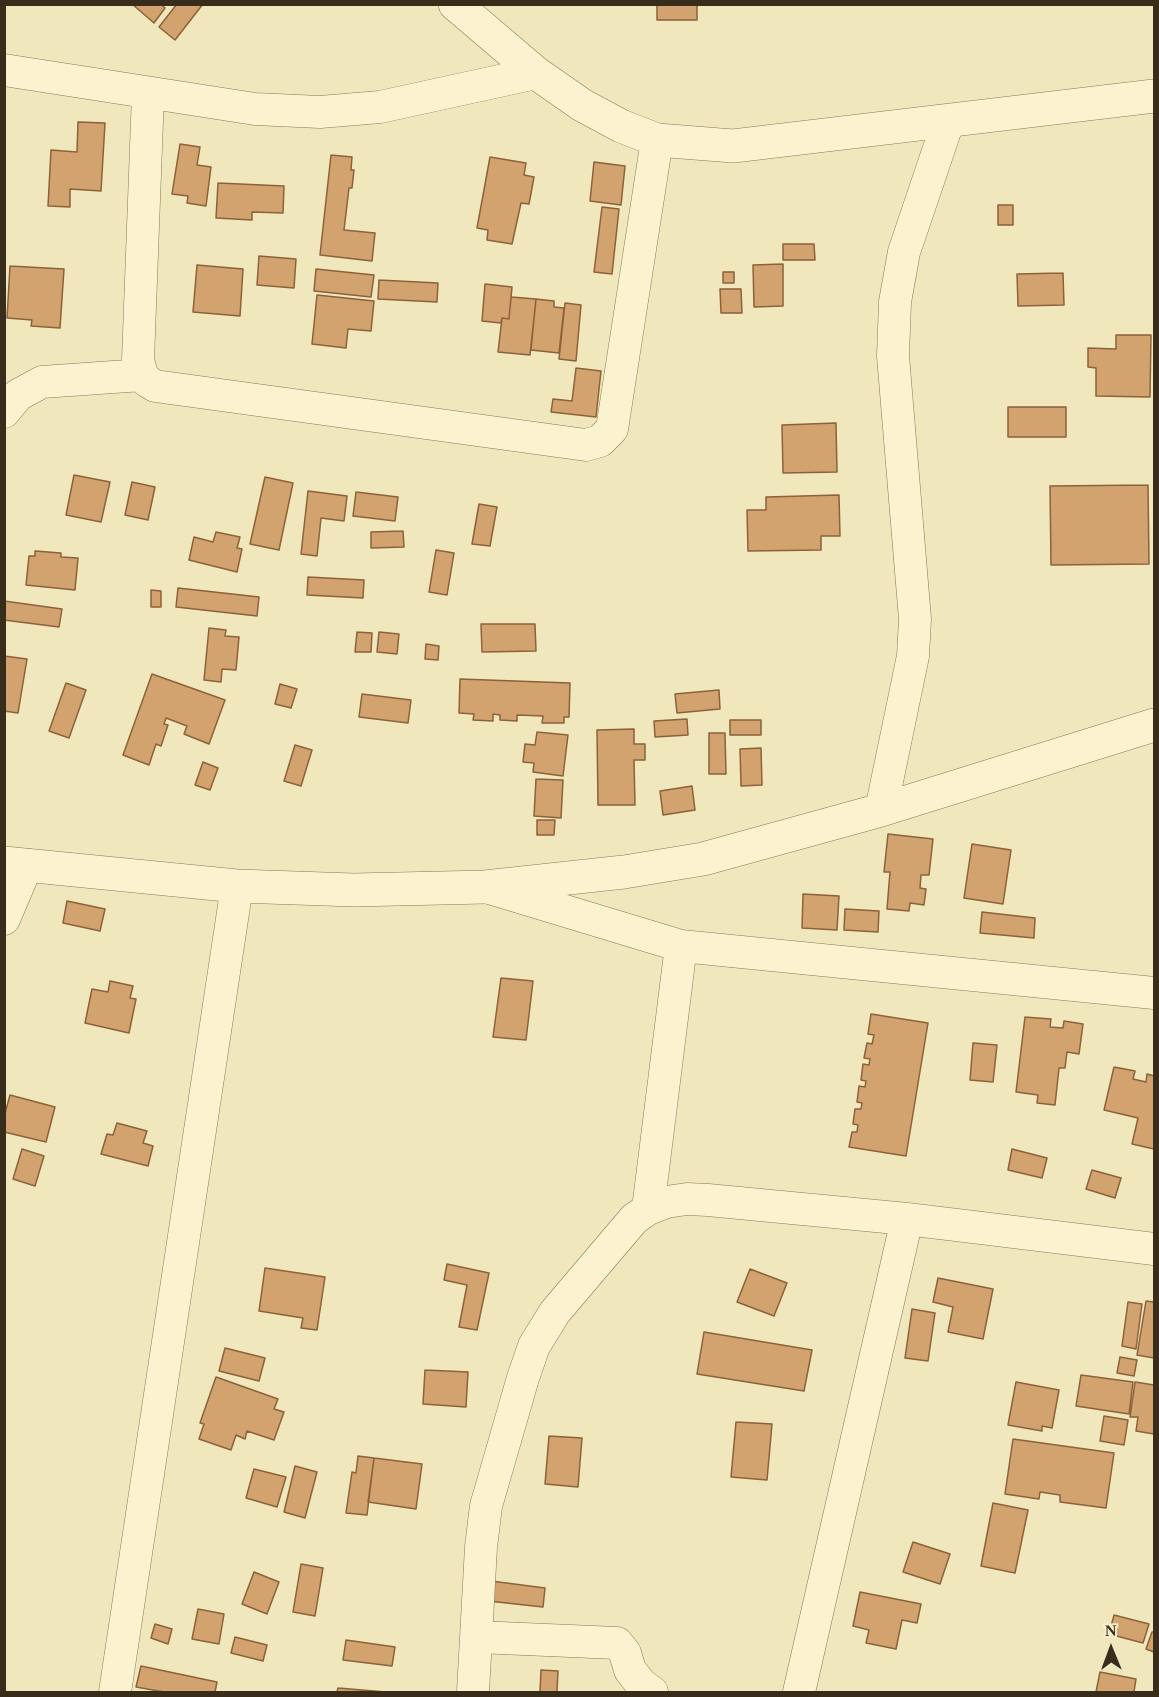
<!DOCTYPE html>
<style>
body{margin:0}
#map{position:relative;width:1159px;height:1697px;overflow:hidden;background:#f1e7bd;font-family:Georgia,serif}
canvas{display:block}
.frame{position:absolute;inset:0;border:6px solid #382c1b;pointer-events:none}
.north{position:absolute;left:1081px;top:1619px;width:60px;height:60px;-webkit-text-stroke:4px #f8f0cd;paint-order:stroke;rotate:359deg;font-size:16px;font-weight:700;line-height:24px;text-align:center;color:#382c1b}
.north::after{content:'';display:block;margin:auto;width:21px;height:27px;background:#382c1b;clip-path:polygon(50% 0,100% 100%,50% 72%,0 100%)}
</style>
<div id="map">
<canvas width="1159" height="1697"></canvas>
<div class="frame"></div>
<div class="north">N</div>
</div>
<script>
const ctx = document.querySelector('canvas').getContext('2d');
ctx.lineJoin = 'round';
function paint(path, color) { ctx.fillStyle = color; ctx.fill(path, 'evenodd'); }
const poly = rows => new Path2D(rows.map(r => 'M' + r).join(''));
function trace(path, color, width, dash) { ctx.strokeStyle = color; ctx.lineWidth = width; ctx.lineCap = dash ? 'butt' : 'round'; ctx.setLineDash(dash || []); ctx.stroke(path); }
const building = poly([
 [132,4,161,4,165,8,154,23,132,4],
 [177,4,203,4,175,40,159,27,177,4],
 [657,4,697,4,697,20,657,20,657,4],
 [78,122,105,123,101,191,70,189,70,207,48,206,51,150,77,152,78,122],
 [180,144,200,147,197,165,211,167,206,206,187,203,188,196,172,194,180,144],
 [331,155,352,157,351,170,354,170,352,188,349,188,344,230,375,233,372,261,320,255,331,155],
 [490,157,526,163,524,175,534,177,529,204,521,203,512,244,487,240,488,230,477,228,490,157],
 [594,162,625,166,621,205,590,201,594,162],
 [218,183,284,186,283,213,252,212,252,220,216,218,218,183],
 [998,205,1013,205,1013,225,998,225,998,205],
 [602,207,619,209,612,274,594,272,602,207],
 [783,244,814,244,815,260,783,260,783,244],
 [259,256,296,259,294,288,257,285,259,256],
 [783,264,783,306,754,307,753,265,783,264],
 [197,265,243,269,240,316,193,312,197,265],
 [10,266,64,269,60,328,31,326,32,320,7,318,10,266],
 [316,269,374,275,371,297,314,291,316,269],
 [723,272,734,272,734,283,723,283,723,272],
 [1063,273,1064,305,1018,306,1017,274,1063,273],
 [379,280,438,283,437,302,378,299,379,280],
 [485,284,512,287,509,319,502,318,501,323,482,321,485,284],
 [720,289,741,289,742,313,721,313,720,289],
 [317,295,374,301,371,331,348,329,346,348,312,344,317,295],
 [511,297,536,299,530,355,498,352,502,318,509,319,511,297],
 [536,299,554,301,554,307,564,308,559,353,531,350,536,299],
 [565,303,581,305,576,361,559,359,565,303],
 [1116,335,1151,335,1150,397,1096,396,1096,368,1088,367,1088,348,1116,349,1116,335],
 [576,368,601,371,596,417,551,412,553,399,572,401,576,368],
 [1008,407,1066,407,1066,437,1008,437,1008,407],
 [836,423,837,472,783,473,782,425,836,423],
 [74,475,110,482,101,522,66,515,74,475],
 [265,477,293,483,279,550,250,544,265,477],
 [132,482,155,487,148,520,125,515,132,482],
 [1148,485,1149,564,1051,565,1050,486,1148,485],
 [308,491,347,496,344,521,321,518,317,556,301,554,308,491],
 [356,492,398,497,395,521,353,516,356,492],
 [839,495,840,536,821,536,821,550,748,551,747,510,766,510,766,497,839,495],
 [479,504,497,507,490,546,472,544,479,504],
 [403,531,404,547,371,548,371,532,403,531],
 [216,532,240,537,237,548,242,549,237,572,189,560,194,537,213,542,216,532],
 [436,550,454,553,447,595,429,592,436,550],
 [35,551,61,553,61,557,78,558,75,590,26,585,29,556,35,556,35,551],
 [308,577,364,580,363,598,307,595,308,577],
 [178,588,259,597,257,616,176,607,178,588],
 [151,590,161,591,161,607,151,607,151,590],
 [4,601,62,609,59,627,4,620,4,601],
 [481,624,535,624,536,651,482,652,481,624],
 [209,628,226,630,225,636,239,637,236,670,222,669,221,682,204,680,209,628],
 [357,632,372,633,371,652,355,652,357,632],
 [379,632,399,634,397,654,377,652,379,632],
 [426,644,439,646,438,660,425,659,426,644],
 [4,656,27,659,18,713,4,711,4,656],
 [152,674,225,700,209,744,184,734,187,726,166,718,164,724,168,725,161,746,156,744,149,765,123,755,152,674],
 [460,679,570,683,569,717,564,717,564,723,542,723,543,716,517,715,517,721,500,720,500,715,493,714,493,721,473,720,474,714,459,713,460,679],
 [66,683,86,690,69,738,49,731,66,683],
 [280,684,297,689,291,708,275,704,280,684],
 [719,690,720,709,677,713,675,694,719,690],
 [362,694,411,700,408,723,359,717,362,694],
 [687,719,688,735,655,737,654,721,687,719],
 [730,720,761,720,761,735,730,735,730,720],
 [634,729,634,744,645,744,645,760,634,760,635,805,598,805,597,730,634,729],
 [537,732,568,735,563,776,533,772,534,763,523,762,525,744,535,745,537,732],
 [709,733,725,733,726,774,709,774,709,733],
 [295,745,312,750,301,786,284,781,295,745],
 [761,748,762,785,741,786,740,749,761,748],
 [203,762,218,768,210,790,195,785,203,762],
 [536,779,563,780,561,818,534,816,536,779],
 [692,786,695,810,663,815,660,791,692,786],
 [537,820,555,820,554,835,537,835,537,820],
 [888,834,933,839,929,875,921,875,920,888,926,889,924,905,910,903,909,911,887,909,890,872,884,872,888,834],
 [972,844,1011,850,1003,904,964,898,972,844],
 [803,894,839,896,837,930,802,928,803,894],
 [67,901,105,909,100,931,63,923,67,901],
 [845,909,879,911,878,932,844,930,845,909],
 [982,912,1035,918,1034,938,980,933,982,912],
 [501,978,533,981,526,1040,493,1037,501,978],
 [110,981,133,986,130,998,136,999,129,1033,85,1023,92,989,108,992,110,981],
 [871,1014,928,1023,906,1156,849,1147,852,1132,857,1132,858,1125,853,1124,855,1109,861,1109,862,1103,857,1102,859,1086,865,1087,866,1081,861,1080,863,1064,869,1065,870,1059,864,1058,867,1043,872,1044,874,1035,868,1034,871,1014],
 [1025,1017,1051,1019,1050,1027,1063,1028,1064,1021,1083,1024,1079,1054,1067,1052,1065,1068,1059,1068,1055,1105,1037,1103,1038,1095,1016,1092,1025,1017],
 [973,1043,997,1045,993,1082,970,1080,973,1043],
 [1114,1067,1135,1071,1133,1079,1146,1082,1147,1074,1154,1076,1154,1149,1132,1144,1138,1118,1104,1110,1114,1067],
 [10,1095,55,1107,46,1142,4,1132,4,1117,10,1095],
 [117,1123,147,1131,143,1143,153,1146,148,1166,101,1154,107,1134,113,1135,117,1123],
 [22,1149,44,1156,35,1186,13,1179,22,1149],
 [1012,1149,1047,1158,1042,1178,1008,1170,1012,1149],
 [1092,1170,1121,1178,1115,1198,1086,1189,1092,1170],
 [447,1264,489,1273,477,1330,459,1327,467,1285,444,1280,447,1264],
 [265,1268,325,1277,317,1330,301,1328,303,1318,259,1311,265,1268],
 [750,1269,787,1283,774,1316,737,1302,750,1269],
 [938,1278,993,1289,983,1339,948,1332,953,1307,933,1302,938,1278],
 [1146,1301,1154,1302,1154,1358,1137,1355,1146,1301],
 [1128,1302,1142,1304,1136,1349,1122,1346,1128,1302],
 [912,1309,935,1313,928,1361,905,1358,912,1309],
 [704,1332,812,1350,804,1391,697,1374,704,1332],
 [225,1348,265,1358,259,1381,219,1371,225,1348],
 [1120,1357,1137,1360,1134,1376,1117,1373,1120,1357],
 [425,1370,468,1372,466,1407,423,1404,425,1370],
 [1081,1375,1133,1382,1129,1414,1076,1406,1081,1375],
 [216,1377,278,1399,274,1409,284,1412,274,1440,247,1431,245,1439,236,1435,231,1450,199,1439,204,1424,200,1423,216,1377],
 [1016,1382,1059,1390,1052,1428,1042,1426,1042,1431,1008,1425,1016,1382],
 [1135,1382,1154,1385,1154,1434,1136,1431,1138,1417,1130,1417,1135,1382],
 [1104,1416,1128,1420,1124,1445,1100,1441,1104,1416],
 [736,1422,772,1424,767,1480,731,1477,736,1422],
 [549,1436,582,1438,578,1487,545,1484,549,1436],
 [1013,1439,1114,1453,1106,1508,1060,1502,1060,1495,1040,1492,1039,1499,1005,1494,1013,1439],
 [358,1456,374,1458,367,1515,346,1513,352,1472,356,1473,358,1456],
 [374,1458,422,1464,416,1509,368,1502,374,1458],
 [295,1466,317,1472,305,1518,284,1512,295,1466],
 [254,1469,286,1477,277,1507,246,1498,254,1469],
 [993,1503,1028,1510,1015,1573,981,1566,993,1503],
 [913,1542,950,1554,940,1584,903,1572,913,1542],
 [301,1564,323,1568,315,1616,293,1612,301,1564],
 [254,1572,279,1582,267,1614,242,1604,254,1572],
 [491,1581,545,1588,543,1607,488,1601,491,1581],
 [860,1592,921,1604,917,1623,902,1620,896,1649,866,1643,869,1630,853,1626,860,1592],
 [198,1609,224,1614,219,1644,192,1639,198,1609],
 [1114,1615,1149,1624,1143,1643,1109,1634,1114,1615],
 [155,1624,172,1629,168,1644,151,1638,155,1624],
 [1152,1632,1154,1632,1154,1652,1146,1649,1152,1632],
 [235,1637,267,1645,263,1661,231,1653,235,1637],
 [346,1640,395,1647,392,1666,343,1660,346,1640],
 [141,1666,217,1682,215,1692,164,1692,136,1687,141,1666],
 [541,1670,558,1671,557,1692,540,1692,541,1670],
 [1100,1672,1136,1679,1134,1692,1096,1692,1100,1672],
 [338,1688,386,1692,337,1692,338,1688]
]);
const minor = poly([
 [4,70,255,109,320,112,380,107,536,73],
 [148,94,138,360,142,375,147,381,155,386,586,445,600,441,612,429,657,140],
 [4,412,18,395,42,382,142,375],
 [881,810,913,656,915,619,893,356,895,302,904,252,948,122],
 [486,887,681,946,1154,993],
 [4,919,27,865],
 [648,1209,681,946],
 [477,1637,617,1643,625,1653,630,1670,641,1684,652,1692],
 [115,1692,237,886],
 [473,1692,481,1547,486,1506,523,1378,534,1346,555,1312,634,1219,648,1209,666,1202,687,1199,708,1200,907,1219,1154,1249],
 [799,1692,907,1219]
]);
const tertiary = poly([
 [455,4,536,73,582,105,621,126,657,140,733,146,1154,96],
 [4,863,237,886,354,890,485,887,624,872,703,859,881,810,1154,725]
]);
paint(building, '#d2a36f');
trace(building, '#8b6239', 1.5);
trace(minor, '#8a7755', 33);
trace(tertiary, '#8a7755', 34);
trace(minor, '#fbf3d0', 32);
trace(tertiary, '#fbf3d0', 33);
</script>
